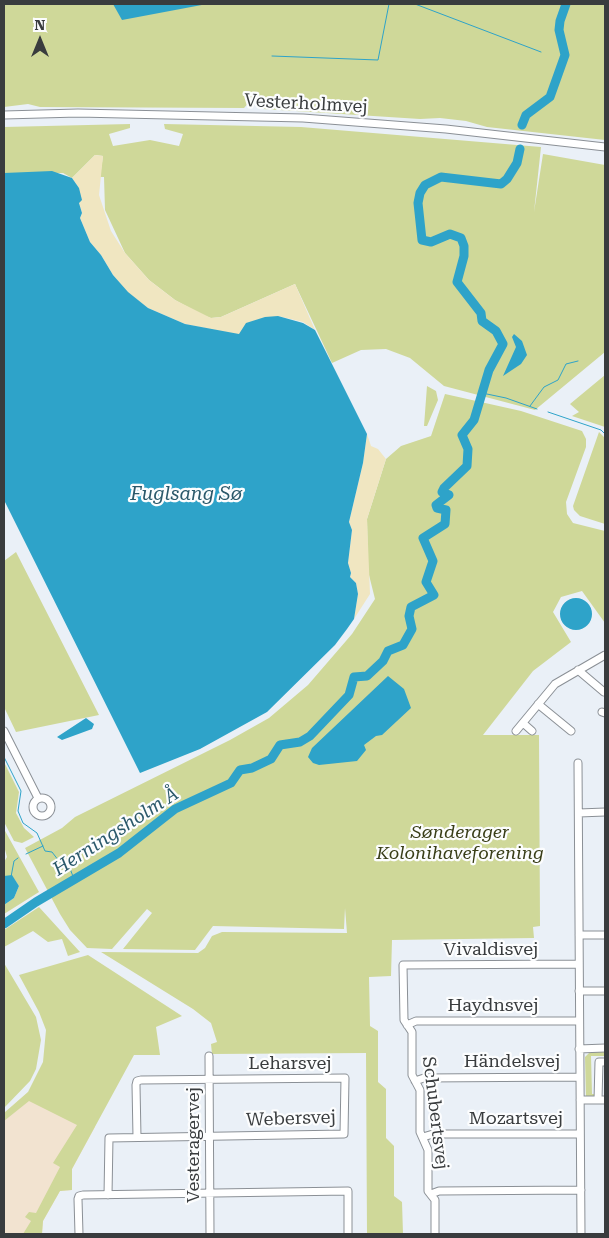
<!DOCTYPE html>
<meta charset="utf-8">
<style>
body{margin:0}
#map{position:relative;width:609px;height:1238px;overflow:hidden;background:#eaf0f7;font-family:"Roboto Serif",serif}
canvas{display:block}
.frame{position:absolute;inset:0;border:5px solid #393c3e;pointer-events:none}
.north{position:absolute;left:15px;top:15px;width:50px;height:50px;-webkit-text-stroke:4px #fcfdfe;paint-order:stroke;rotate:0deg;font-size:14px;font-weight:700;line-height:20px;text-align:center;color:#393c3e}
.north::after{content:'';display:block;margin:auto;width:18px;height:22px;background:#393c3e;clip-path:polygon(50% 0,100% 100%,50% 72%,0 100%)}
</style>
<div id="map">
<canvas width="609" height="1238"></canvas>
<div class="frame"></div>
<div class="north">N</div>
</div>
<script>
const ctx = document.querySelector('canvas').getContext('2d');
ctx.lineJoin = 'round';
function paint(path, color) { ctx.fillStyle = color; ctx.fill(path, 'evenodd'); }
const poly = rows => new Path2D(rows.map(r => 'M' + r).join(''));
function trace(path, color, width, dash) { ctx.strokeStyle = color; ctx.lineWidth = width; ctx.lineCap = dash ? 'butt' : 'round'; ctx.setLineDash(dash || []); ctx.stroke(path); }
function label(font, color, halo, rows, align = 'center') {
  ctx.font = font + ' "Roboto Serif",serif'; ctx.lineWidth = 4.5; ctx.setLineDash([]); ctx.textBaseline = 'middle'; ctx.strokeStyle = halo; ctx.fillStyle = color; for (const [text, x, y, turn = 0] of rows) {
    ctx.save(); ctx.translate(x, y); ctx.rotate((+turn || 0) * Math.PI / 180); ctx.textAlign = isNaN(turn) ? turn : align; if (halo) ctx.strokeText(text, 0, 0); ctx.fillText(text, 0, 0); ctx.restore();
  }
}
const commercial = poly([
 [28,1092,95,1127,72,1169,72,1190,60,1191,43,1221,42,1234,4,1234,4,1113]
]);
const green = poly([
 [4,4,605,4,605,140,487,127,466,121,440,118,420,119,264,109,258,99,253,98,244,108,40,107,28,104,4,107],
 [130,124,130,128,109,134,113,146,150,140,179,146,183,134,165,129,164,124,301,127,541,147,534,212,543,154,605,165,605,352,535,410,444,386,410,358,386,349,361,350,332,363,295,284,221,317,211,318,202,315,175,300,149,280,125,253,105,210,104,177,100,177,103,156,95,155,72,178,63,173,4,173,4,127],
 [605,375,605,427,572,416,579,412,570,404],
 [427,386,436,391,438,400,427,426,424,426],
 [445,394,521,411,582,431,586,439,586,447,566,502,567,514,573,523,605,531,605,623,582,591,561,597,553,612,571,642,533,671,483,735,539,735,540,926,533,927,534,938,392,940,391,976,369,977,370,1026,378,1031,378,1082,386,1089,386,1138,394,1146,394,1196,402,1202,403,1234,367,1234,366,1053,212,1054,211,1044,217,1042,211,1023,193,1009,101,952,198,953,205,948,212,936,222,932,347,933,345,908,344,929,213,926,195,950,123,949,152,913,147,909,112,949,87,948,70,930,60,914,25,848,62,828,75,817,230,740,269,718,308,685,352,634,375,599,368,571,367,519,386,459,401,446,431,436],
 [599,432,605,438,605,524,580,516,574,510,573,506],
 [16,552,99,715,16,732,4,707,4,561],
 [4,762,19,792,16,813,24,828,34,837,22,843,14,841,4,822],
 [4,829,39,892,4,914,4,905,14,898,19,886,12,876,4,876,4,862,7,857,4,846],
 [39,907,80,952,68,956,62,939,48,942,33,931,4,947,4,930],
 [88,955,182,1016,156,1027,160,1055,134,1055,72,1169,72,1190,60,1191,43,1221,42,1234,23,1234,31,1221,25,1217,29,1212,36,1213,60,1167,53,1163,77,1125,29,1101,4,1121,4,1113,28,1092,43,1062,46,1030,39,1012,19,975],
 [4,963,36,1017,41,1040,36,1069,30,1081,4,1108],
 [590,1052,605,1052,605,1056,591,1056,592,1094,596,1094,593,1098,586,1098,585,1057]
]);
const sand = poly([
 [95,155,103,156,99,195,111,231,125,253,149,280,175,300,211,318,221,317,295,284,315,330,303,322,278,316,240,335,185,324,148,308,128,293,113,275,101,255,90,242,80,218,82,213,79,203,79,188,72,178],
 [367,434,371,446,378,449,386,459,367,519,370,594,354,619,358,594,356,583,350,577,351,573,348,563,352,530,349,522,363,463]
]);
const water = poly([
 [113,4,207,4,122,20],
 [52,171,72,178,79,188,82,200,79,203,82,213,80,218,90,242,101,255,113,275,128,292,148,308,185,324,239,334,246,323,265,317,278,316,303,323,315,330,367,434,363,463,349,522,352,530,348,563,351,573,350,577,356,583,358,594,354,619,347,629,335,645,267,712,200,749,140,773,4,500,4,173],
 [514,334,522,341,527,355,521,364,503,376,516,347,512,337],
 '560 614a16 16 0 1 1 32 0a16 16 0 1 1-32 0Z',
 [388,676,404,689,411,708,382,735,376,736,364,745,366,750,357,761,319,765,313,763,308,757,312,748],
 [86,718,94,724,92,729,62,740,57,737],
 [12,875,19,886,14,898,4,905,4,876]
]);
const stream = poly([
 [415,4,541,52],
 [272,56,378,60,389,4],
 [482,393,506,398,537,409],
 [530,406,544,387,558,380,566,364,578,361],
 [548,412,601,430,605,434],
 [4,757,21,791,18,811,23,823,37,833,45,851,52,852,62,865,69,866,74,879],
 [26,854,43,846],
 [11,877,14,861,18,858]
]);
const river = poly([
 [522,125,526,115,550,97,565,55,559,30,560,21,566,4],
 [4,924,36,902,119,853,175,809,231,783,240,770,252,768,271,759,280,745,300,742,310,736,349,695,354,677,367,676,383,661,388,651,403,645,412,629,409,616,411,607,434,595,426,582,433,561,423,538,445,524,446,510,437,508,436,505,449,495,442,492,444,488,467,466,468,449,462,435,474,420,489,370,503,344,496,331,482,321,481,313,457,282,464,256,464,246,461,238,450,234,431,242,422,240,418,203,420,193,425,185,441,177,501,184,507,179,517,163,520,149]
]);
const minor = poly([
 [4,115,78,113,303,118,446,129,605,147],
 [578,670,604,692],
 [538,704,571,731],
 [602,712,605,713],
 [523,723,532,731],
 [4,731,38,798],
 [516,731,555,684,605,655],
 [578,763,581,1234],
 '33 807a9 9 0 1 1 18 0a9 9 0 1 1-18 0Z',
 [579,813,605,812],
 [579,935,605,935],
 [579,991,605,991],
 [407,1025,416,1021,579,1021],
 [579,1049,605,1048],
 [209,1056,210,1234],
 [415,1081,424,1078,580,1077],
 [580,1100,605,1100],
 [598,1100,599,1062,605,1062],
 [423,1137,433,1134,580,1134],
 [431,1194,439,1191,581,1190],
 [108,1195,109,1138,344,1134,345,1078,141,1080,137,1081,136,1085,137,1137],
 [79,1234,78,1199,79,1196,83,1195,348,1191,348,1234],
 [435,1234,435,1200,428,1191,428,1150,420,1132,420,1090,412,1075,412,1032,404,1020,403,965,579,964]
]);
const streetNames = [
 ["Vesterholmvej",306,104,3],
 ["Vivaldisvej",491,950],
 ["Haydnsvej",493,1006],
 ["Händelsvej",512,1062],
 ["Leharsvej",290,1064],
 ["Schubertsvej",435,1113,83],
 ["Webersvej",291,1119,-2],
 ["Mozartsvej",516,1119],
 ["Vesteragervej",194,1145,-90]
];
const parkNames = [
 ["Sønderager",460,833],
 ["Kolonihaveforening",460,854]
];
const waterNames = [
 ["Fuglsang Sø",186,494],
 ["Herningsholm Å",116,832,-33]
];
paint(commercial, '#f2e3d0');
paint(green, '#cfd899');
paint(sand, '#f0e6c1');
paint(water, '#2ea3c9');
trace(stream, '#2ea3c9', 1);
trace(river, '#2ea3c9', 9);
trace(minor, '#8b9096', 9);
trace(minor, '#fff', 7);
label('18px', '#393c3e', '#fcfdfe', streetNames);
label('italic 18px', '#393e18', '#fcfdfe', parkNames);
label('italic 19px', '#2b596b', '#fcfdfe', waterNames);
</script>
